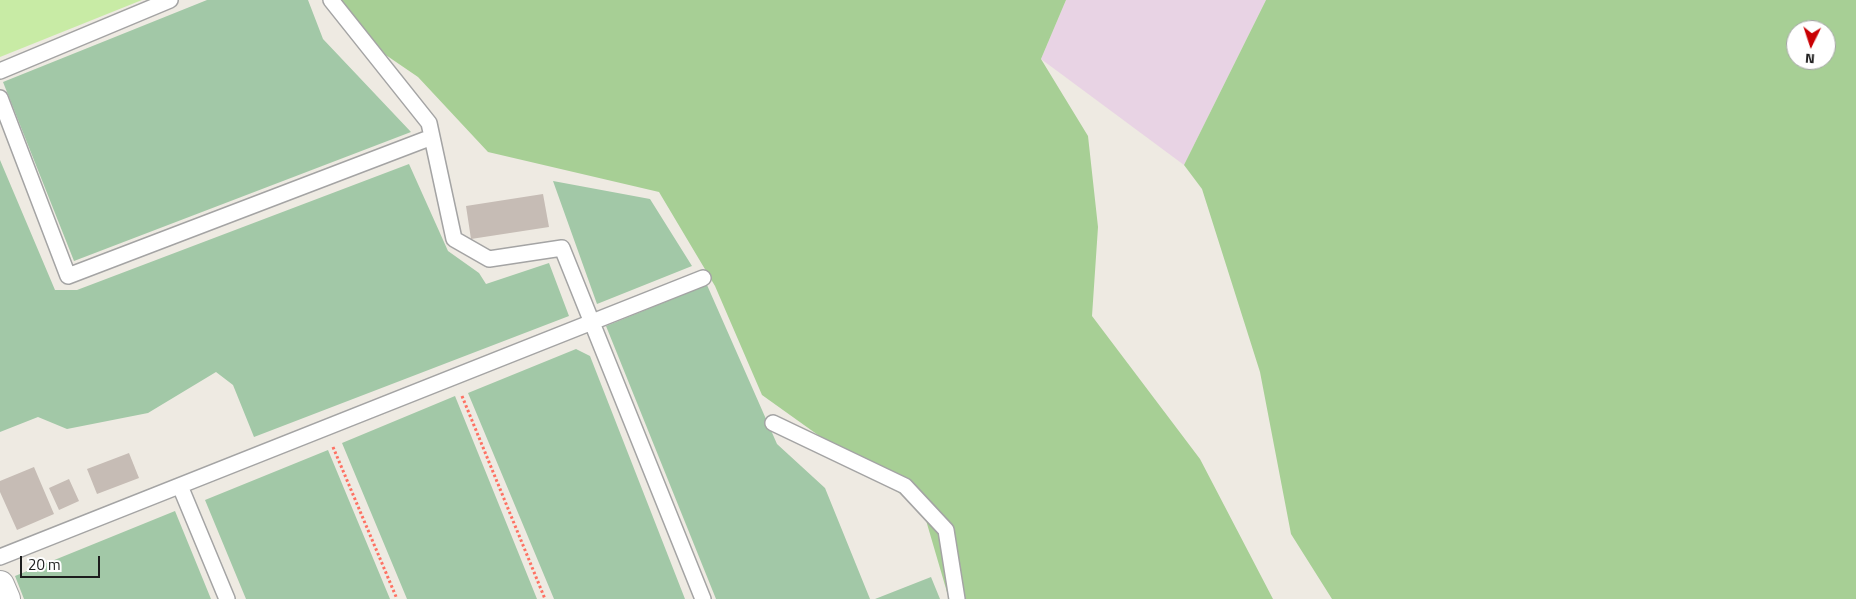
<!DOCTYPE html>
<style>
body{margin:0}
#map{position:relative;width:1856px;height:599px;overflow:hidden;background:#eeeae2;font-family:"Titillium Web",sans-serif}
canvas{display:block}
.north{position:absolute;left:1786px;top:20px;width:50px;height:50px;box-sizing:border-box;background:#fff;border:1px solid #a5a5a5;border-radius:50%;rotate:184deg;font-size:14px;font-weight:700;line-height:20px;text-align:center;color:#1d1d1d}
.north::after{content:'';display:block;margin:auto;width:18px;height:22px;background:#c90003;clip-path:polygon(50% 0,100% 100%,50% 72%,0 100%)}
.scale{position:absolute;left:20px;top:556px;width:80px;height:22px;box-sizing:border-box;border:2px solid #1d1d1d;border-top:0;padding-left:6px;font-size:15px;line-height:18px;white-space:nowrap;color:#1d1d1d;-webkit-text-stroke:4px #fff;paint-order:stroke}
</style>
<div id="map">
<canvas width="1856" height="599"></canvas>
<div class="north">N</div>
<div class="scale">20 m</div>
</div>
<script>
const ctx = document.querySelector('canvas').getContext('2d');
ctx.lineJoin = 'round';
function paint(path, color) { ctx.fillStyle = color; ctx.fill(path, 'evenodd'); }
const poly = rows => new Path2D(rows.map(r => 'M' + r).join(''));
function trace(path, color, width, dash) { ctx.strokeStyle = color; ctx.lineWidth = width; ctx.lineCap = dash ? 'butt' : 'round'; ctx.setLineDash(dash || []); ctx.stroke(path); }
const industrial = poly([
 [1066,0,1266,0,1184,165,1041,59]
]);
const grass = poly([
 [0,0,142,0,0,57]
]);
const forest = poly([
 [334,0,1066,0,1041,59,1088,136,1098,227,1092,316,1200,459,1273,599,949,599,923,510,762,395,715,286,659,192,488,152,418,77,355,34],
 [1266,0,1856,0,1856,599,1332,599,1291,534,1260,372,1202,189,1184,165],
 [1796,30,1826,30,1826,60,1796,60]
]);
const cemetery = poly([
 [207,0,308,0,323,39,411,132,74,261,3,82],
 [0,160,55,290,77,290,409,164,448,251,479,273,486,284,549,263,569,316,254,437,233,385,216,372,148,413,67,429,38,417,0,432],
 [553,181,650,199,692,266,597,304],
 [707,285,777,444,825,488,870,599,716,599,606,326],
 [576,349,590,356,685,599,554,599,468,393],
 [455,396,537,599,407,599,342,443],
 [328,450,390,599,246,599,205,500],
 [175,511,211,599,24,599,15,576],
 [931,577,940,599,875,599]
]);
const building = poly([
 [543,194,549,227,471,239,466,206],
 [129,453,139,478,97,494,87,469],
 [34,467,54,514,17,530,0,492,0,481],
 [69,479,79,501,59,510,49,488]
]);
const path = poly([
 [462,396,545,599],
 [333,447,397,599]
]);
const lane = poly([
 [331,0,429,123,454,239,489,259,562,248,703,599],
 [0,71,170,0],
 [0,98,68,276,432,137],
 [773,423,905,486,946,530,957,599],
 [180,486,227,599],
 [0,557,703,278]
]);
const street = poly([
 [0,585,6,599]
]);
paint(industrial, '#e8d3e4');
paint(grass, '#c8eba5');
paint(forest, '#a7cf95');
paint(cemetery, '#a2c8a7');
paint(building, '#c6bcb5');
trace(lane, '#a4a4a4', 18);
trace(street, '#a4a4a4', 30);
trace(path, '#fe7163', 3, [2.5, 2.5]);
trace(lane, '#fff', 15);
trace(street, '#fff', 28);
</script>
